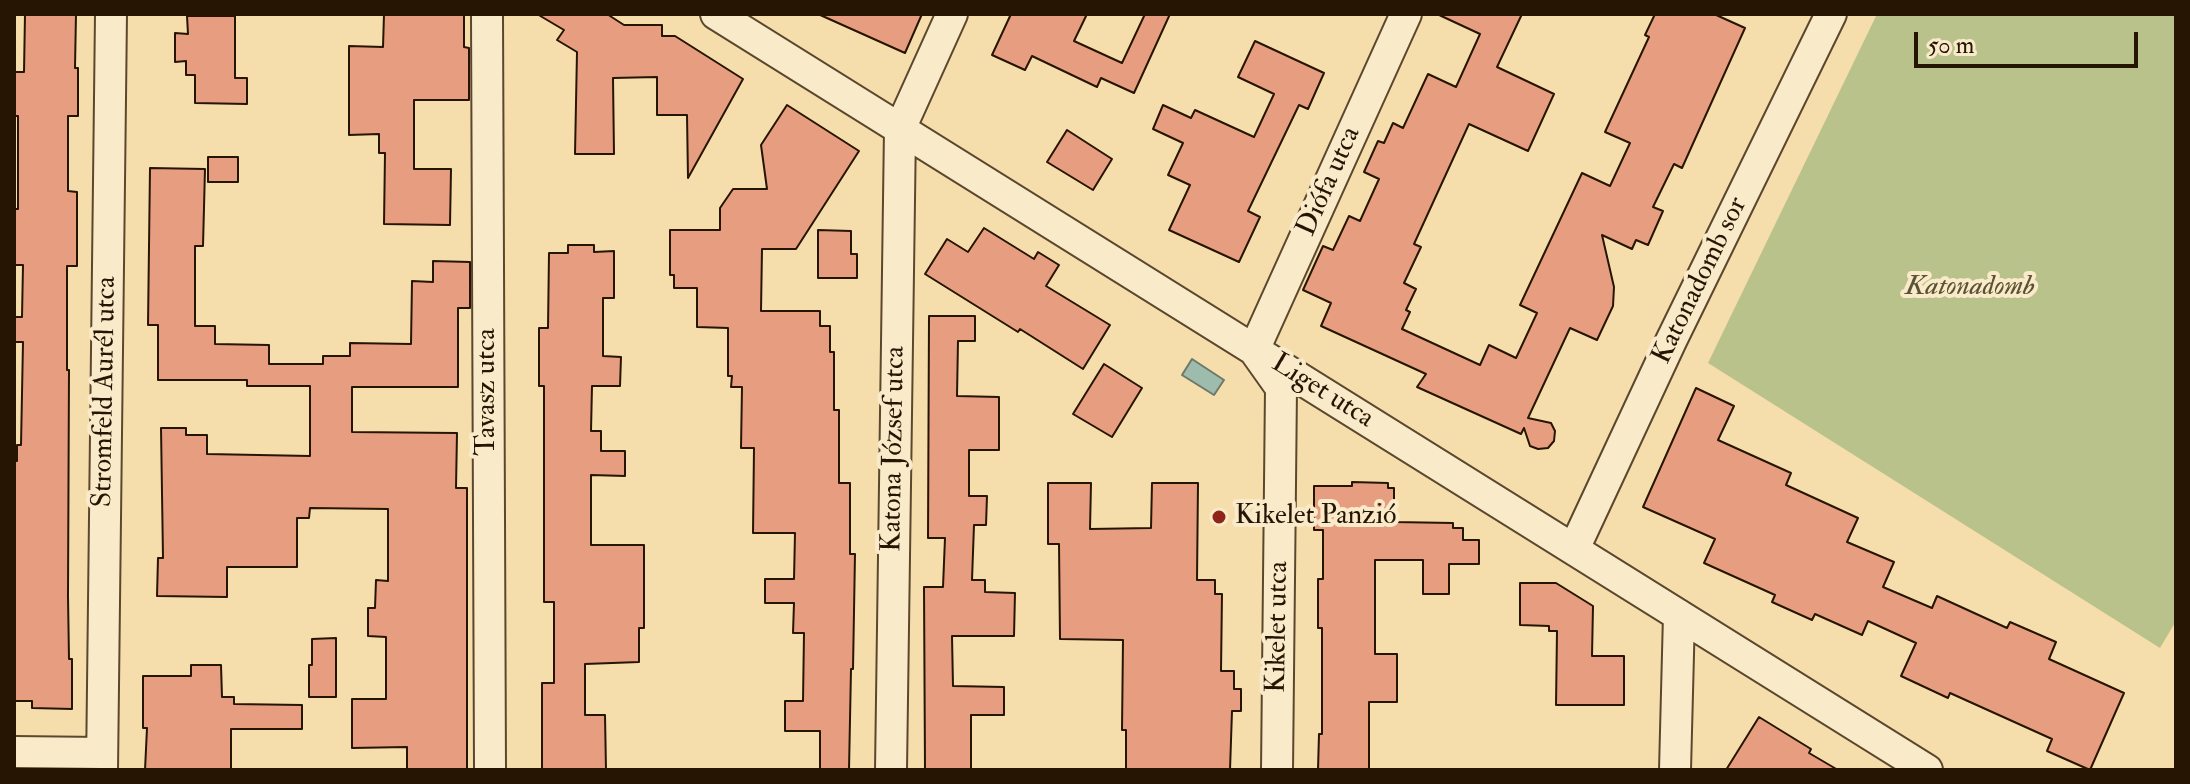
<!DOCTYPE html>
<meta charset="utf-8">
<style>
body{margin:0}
#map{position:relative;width:2190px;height:784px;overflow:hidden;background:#f6deac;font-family:"IM FELL Double Pica",serif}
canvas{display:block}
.frame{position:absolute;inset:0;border:16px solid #271504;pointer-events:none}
.scale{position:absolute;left:1914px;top:32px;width:224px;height:36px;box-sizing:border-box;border:4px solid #271504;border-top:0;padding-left:10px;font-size:24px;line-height:28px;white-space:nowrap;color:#271504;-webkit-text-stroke:6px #f9eac9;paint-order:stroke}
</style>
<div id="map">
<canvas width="2190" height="784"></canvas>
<div class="frame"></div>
<div class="scale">50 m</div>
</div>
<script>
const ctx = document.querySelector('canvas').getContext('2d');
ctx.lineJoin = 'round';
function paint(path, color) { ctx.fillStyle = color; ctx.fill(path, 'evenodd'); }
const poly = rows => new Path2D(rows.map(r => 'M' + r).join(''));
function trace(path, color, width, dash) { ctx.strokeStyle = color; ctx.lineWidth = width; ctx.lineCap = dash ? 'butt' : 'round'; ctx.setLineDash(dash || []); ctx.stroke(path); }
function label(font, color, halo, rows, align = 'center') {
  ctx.font = font + ' "IM FELL Double Pica",serif'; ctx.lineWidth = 8; ctx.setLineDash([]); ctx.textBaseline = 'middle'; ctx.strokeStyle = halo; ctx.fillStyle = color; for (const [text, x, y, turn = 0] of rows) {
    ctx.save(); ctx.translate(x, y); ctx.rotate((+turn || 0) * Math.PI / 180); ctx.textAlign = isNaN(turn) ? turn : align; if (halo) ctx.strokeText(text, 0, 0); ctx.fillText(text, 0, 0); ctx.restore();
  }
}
const green = poly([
 [1877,14,2176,14,2176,621,2160,648,1708,363]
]);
const water = poly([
 [1192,359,1224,380,1214,395,1182,375,1192,359]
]);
const building = poly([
 [25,14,76,14,75,68,78,68,78,116,68,116,68,191,77,192,77,266,67,266,67,370,69,370,68,596,69,659,72,659,72,709,32,708,32,701,14,701,14,461,17,461,17,445,21,445,23,342,14,342,14,317,22,317,23,265,14,265,14,209,18,209,18,116,14,116,14,72,24,72,25,14],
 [384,14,464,14,464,47,469,48,469,100,414,100,414,169,451,169,450,225,384,224,385,153,379,153,379,134,349,135,349,46,383,47,384,14],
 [537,14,607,14,624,25,662,25,662,36,675,36,743,79,688,178,687,115,657,115,657,77,613,78,614,154,575,154,577,52,557,40,564,30,537,14],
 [818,14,922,14,905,53,818,14],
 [1011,14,1087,14,1074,41,1122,63,1145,14,1170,14,1134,93,1101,78,1097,87,1032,56,1025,70,992,55,1011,14],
 [1437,14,1522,14,1497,67,1554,94,1528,151,1469,124,1414,244,1421,247,1404,283,1416,289,1406,310,1410,312,1402,329,1480,365,1489,345,1516,358,1537,313,1520,305,1582,173,1610,186,1630,143,1605,132,1649,37,1645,35,1655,14,1714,14,1745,28,1682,168,1674,164,1653,207,1663,211,1648,245,1636,240,1632,249,1602,235,1614,287,1613,306,1597,340,1570,328,1528,418,1551,423,1555,431,1554,441,1548,448,1538,449,1530,446,1524,428,1521,434,1417,387,1426,374,1321,326,1331,303,1303,290,1323,246,1333,250,1349,216,1360,221,1379,179,1364,172,1378,141,1384,143,1393,123,1403,128,1428,74,1456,87,1480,34,1437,14],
 [187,16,235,16,235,78,247,78,247,104,195,103,195,75,186,75,186,61,175,62,175,33,188,34,187,16],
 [1255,41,1324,73,1308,109,1299,105,1248,211,1260,217,1239,262,1169,230,1190,185,1168,175,1183,143,1153,129,1163,105,1191,118,1195,110,1254,137,1274,94,1238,77,1255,41],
 [787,105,859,151,796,249,762,249,761,311,820,311,820,326,830,326,830,352,834,352,834,410,839,410,839,483,850,483,850,554,855,554,853,669,851,669,849,770,820,770,820,731,785,731,785,701,803,701,804,633,793,633,794,603,765,603,765,579,794,579,795,533,753,533,754,448,741,448,742,387,731,387,732,376,728,376,728,328,697,327,697,288,674,288,674,275,670,275,670,230,720,230,720,208,733,189,767,189,761,145,787,105],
 [1067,130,1112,159,1093,190,1047,162,1067,130],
 [208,157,238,157,238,182,208,182,208,157],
 [150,168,205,169,203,246,195,246,195,326,215,326,215,344,269,345,269,364,323,364,323,356,350,356,350,343,411,344,412,281,433,282,433,261,470,262,470,308,458,308,458,387,352,387,352,432,457,433,456,488,467,488,467,770,407,770,407,747,352,748,352,699,386,699,386,637,368,636,368,608,375,608,376,580,388,581,388,509,310,508,309,518,297,518,297,567,227,567,227,597,157,596,158,558,163,558,161,428,186,428,186,435,207,435,207,454,310,456,310,386,247,386,247,380,158,380,158,325,148,325,150,168],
 [984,228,1034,259,1038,252,1059,265,1046,286,1110,325,1083,369,1020,329,1018,332,925,274,947,239,968,252,984,228],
 [818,230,851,231,851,254,857,254,857,278,818,278,818,230],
 [568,245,594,245,594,252,614,251,614,298,603,298,603,356,621,357,620,386,592,386,591,431,601,431,601,451,625,451,625,476,591,475,591,545,644,545,644,628,639,628,639,662,585,664,585,715,605,715,606,770,542,770,542,683,554,683,554,602,544,602,544,386,539,386,539,328,548,328,549,253,568,253,568,245],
 [929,316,975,316,975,341,958,341,957,396,999,397,999,450,969,450,969,496,987,496,986,525,974,525,972,580,985,580,985,592,1015,593,1014,636,952,636,953,686,1004,687,1004,715,971,715,971,770,925,770,924,587,943,587,945,538,928,538,929,316],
 [1104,364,1142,388,1112,437,1073,414,1104,364],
 [1696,388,1734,406,1718,440,1791,473,1786,485,1858,518,1847,542,1894,562,1883,587,1932,608,1937,596,2007,628,2010,622,2056,642,2049,659,2124,693,2090,770,2047,751,2052,739,1950,693,1948,698,1901,676,1916,643,1868,621,1862,635,1815,614,1812,620,1772,602,1775,595,1704,563,1715,539,1643,507,1696,388],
 [1352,482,1388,483,1388,488,1394,488,1394,522,1453,523,1453,528,1463,528,1463,540,1479,540,1479,564,1449,564,1449,594,1423,594,1423,560,1375,560,1375,654,1397,654,1397,702,1369,702,1369,770,1318,770,1319,734,1322,734,1322,628,1318,628,1318,579,1323,579,1323,530,1314,530,1314,486,1352,486,1352,482],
 [1048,483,1091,483,1090,529,1151,528,1152,483,1198,483,1197,580,1215,580,1215,594,1222,594,1221,671,1234,671,1234,689,1241,689,1241,711,1232,711,1230,770,1126,770,1126,730,1122,730,1123,640,1060,639,1059,544,1048,544,1048,483],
 [1520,583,1556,583,1593,606,1592,656,1624,656,1624,705,1556,705,1557,631,1549,631,1549,626,1520,625,1520,583],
 [336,638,336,697,309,697,309,665,312,665,312,639,336,638],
 [191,665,221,665,222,697,234,697,234,704,302,705,302,729,231,729,231,770,145,770,147,728,143,728,143,676,191,676,191,665],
 [1759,717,1811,749,1809,753,1838,770,1726,770,1759,717]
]);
const street = poly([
 [487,14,490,770],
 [716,14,1927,770],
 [1574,549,1671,341,1831,14],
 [14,752,102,753],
 [102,770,111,14],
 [891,770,900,129,952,14],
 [1277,770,1281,388,1254,350,1406,14],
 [1675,770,1679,615]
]);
const markers = [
 [1219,517,8,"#8f2418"]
];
const streetNames = [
 ["Diófa utca",1330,182,-66],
 ["Katonadomb sor",1701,281,-64],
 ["Stromfeld Aurél utca",106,392,-89],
 ["Tavasz utca",488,392,-90],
 ["Liget utca",1322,392,32],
 ["Katona József utca",895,449,-89],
 ["Kikelet utca",1279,627,-89]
];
const parkNames = [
 ["Katonadomb",1970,288]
];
const poiNames = [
 ["Kikelet Panzió",1235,517]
];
paint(green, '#bac28c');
paint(water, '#9dbcad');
trace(water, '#6e7969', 2);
paint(building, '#e79d7f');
trace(building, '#271504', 2);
trace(street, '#5b472e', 34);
trace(street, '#f9eac9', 30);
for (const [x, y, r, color] of markers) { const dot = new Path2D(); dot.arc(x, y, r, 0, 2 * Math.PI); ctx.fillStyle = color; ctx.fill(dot); trace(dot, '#f9eac9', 3); }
label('28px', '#271504', '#f9eac9', streetNames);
label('italic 28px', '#5a5234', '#f9eac9', parkNames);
label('28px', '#271504', '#f9eac9', poiNames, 'left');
</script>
